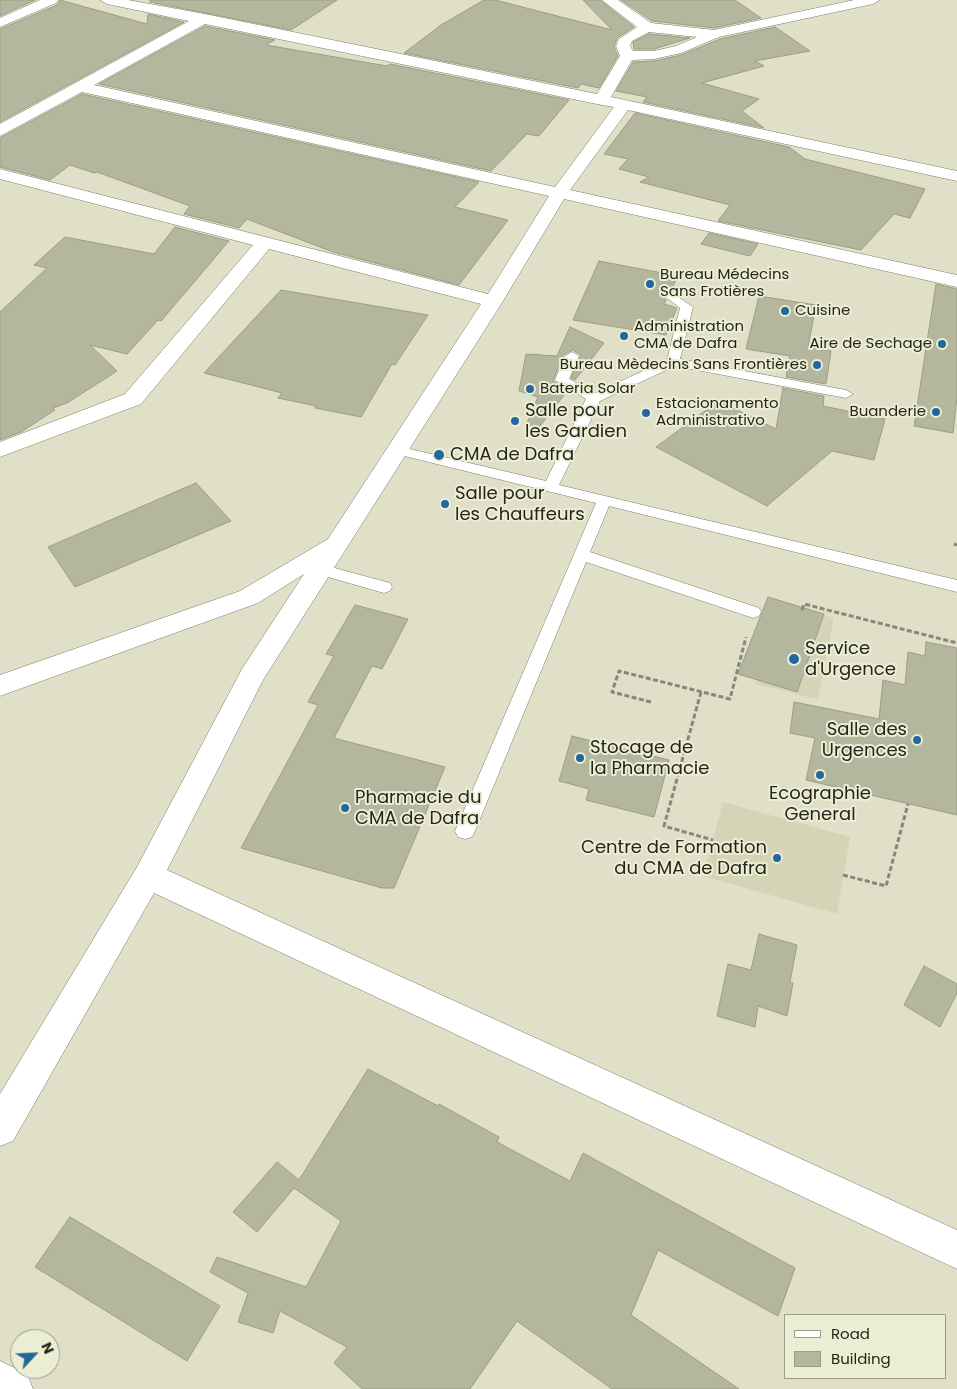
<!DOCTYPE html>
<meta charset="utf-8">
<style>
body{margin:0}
#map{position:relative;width:957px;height:1389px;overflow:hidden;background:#dfe0c7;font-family:Poppins,sans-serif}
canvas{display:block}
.legend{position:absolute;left:784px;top:1314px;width:162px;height:65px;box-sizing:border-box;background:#eceed4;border:1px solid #9c9e8a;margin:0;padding:6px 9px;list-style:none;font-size:15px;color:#25251c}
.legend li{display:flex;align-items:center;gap:10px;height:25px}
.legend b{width:25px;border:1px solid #9c9e8a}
.north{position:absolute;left:10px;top:1329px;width:50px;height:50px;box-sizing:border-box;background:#eceed4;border:1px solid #9c9e8a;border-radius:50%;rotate:65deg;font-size:14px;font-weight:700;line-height:20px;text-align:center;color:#25251c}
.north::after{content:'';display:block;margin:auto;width:18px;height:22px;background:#24679c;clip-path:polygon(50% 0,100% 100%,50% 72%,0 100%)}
</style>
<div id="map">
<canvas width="957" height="1389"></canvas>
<ul class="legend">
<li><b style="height:6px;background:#fff"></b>Road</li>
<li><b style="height:14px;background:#b5b69e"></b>Building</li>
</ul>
<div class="north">N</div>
</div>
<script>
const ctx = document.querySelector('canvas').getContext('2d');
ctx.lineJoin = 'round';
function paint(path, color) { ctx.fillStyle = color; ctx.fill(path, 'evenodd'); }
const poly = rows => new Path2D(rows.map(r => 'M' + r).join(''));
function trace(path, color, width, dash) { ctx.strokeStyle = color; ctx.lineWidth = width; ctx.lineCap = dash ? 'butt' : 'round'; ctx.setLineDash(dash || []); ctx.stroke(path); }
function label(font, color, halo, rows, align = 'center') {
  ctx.font = font + ' Poppins,sans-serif'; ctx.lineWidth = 4; ctx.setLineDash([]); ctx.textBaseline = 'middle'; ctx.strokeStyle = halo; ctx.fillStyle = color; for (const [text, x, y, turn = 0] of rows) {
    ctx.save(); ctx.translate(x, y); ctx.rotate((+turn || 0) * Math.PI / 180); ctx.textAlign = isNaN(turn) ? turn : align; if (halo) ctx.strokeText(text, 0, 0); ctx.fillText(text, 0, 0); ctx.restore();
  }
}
const built = poly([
 [802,610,834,618,818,699,755,684,772,616],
 [723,802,850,837,837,914,703,876]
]);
const building = poly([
 [0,0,35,0,0,16,0,0],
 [60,0,147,24,148,14,184,22,0,122,0,29,57,5,60,0],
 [150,0,337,0,291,30,150,2,150,0],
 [484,0,495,0,612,30,583,0,600,0,634,27,617,38,614,47,618,56,599,88,581,84,578,88,404,53,441,25,484,0],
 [621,0,735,0,761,18,714,28,652,21,621,0],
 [205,26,275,40,266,45,387,66,390,64,569,100,539,136,527,134,491,171,99,84,205,26],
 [775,27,810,51,755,61,764,66,702,83,759,99,742,111,764,128,643,102,647,97,616,91,633,62,654,61,681,55,720,39,775,27],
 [649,34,690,38,654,49,634,49,633,42,649,34],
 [82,94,479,182,455,207,508,220,459,285,333,252,247,219,239,228,184,214,190,206,97,172,94,173,70,165,50,180,0,167,0,138,82,94],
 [635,113,789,147,805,159,925,189,910,218,894,214,861,250,718,221,730,205,640,182,649,177,619,169,628,159,604,154,635,113],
 [175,227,229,241,161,321,158,320,127,354,90,345,117,371,67,403,53,408,55,410,21,432,0,440,0,312,47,268,34,265,65,237,154,254,175,227],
 [709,233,758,244,750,256,701,244,709,233],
 [599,261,678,276,670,292,664,297,666,300,664,304,677,308,666,335,573,320,599,261],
 [936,284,957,289,957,397,953,433,914,426,936,284],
 [281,290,428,315,395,365,392,364,361,417,315,408,316,406,278,398,282,393,204,373,281,290],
 [759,296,816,305,808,347,831,351,826,384,786,377,790,356,746,349,759,296],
 [570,327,604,343,575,380,571,378,581,355,573,350,563,355,553,381,568,390,537,430,527,423,538,397,519,391,526,354,557,356,570,327],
 [783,388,824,396,823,406,885,419,874,460,832,451,767,506,656,447,717,402,725,404,776,429,783,388],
 [196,483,231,521,75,587,48,547,196,483],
 [768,597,824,614,797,692,738,674,768,597],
 [355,605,408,619,382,669,372,666,334,738,445,767,394,888,382,888,241,848,318,705,308,702,334,656,326,654,355,605],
 [926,642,957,648,957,815,806,780,815,738,790,733,794,702,879,719,883,680,905,685,908,652,925,656,926,642],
 [572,736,669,760,654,817,586,800,589,789,559,781,572,736],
 [759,934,797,945,790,982,793,983,787,1016,758,1006,755,1027,717,1016,728,964,751,970,759,934],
 [924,966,957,984,957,993,940,1027,904,1005,924,966],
 [368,1069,438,1106,439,1104,499,1137,497,1142,570,1181,583,1153,795,1268,778,1316,658,1250,631,1315,739,1389,612,1389,517,1321,470,1389,362,1389,334,1363,347,1347,280,1311,273,1333,238,1322,248,1293,210,1272,217,1257,306,1287,341,1221,294,1188,257,1232,233,1212,277,1162,299,1180,368,1069],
 [70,1217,220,1306,187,1361,35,1267,70,1217]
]);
const path = poly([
 [954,544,957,545],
 [802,610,804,604,957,643],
 [701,692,664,826,713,840],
 [651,702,612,692,619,671,730,699,746,637],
 [843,875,886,886,908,804]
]);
const service = poly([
 [672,293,693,307,680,359,846,390,853,394,846,398,675,366,600,401,559,485,957,580,957,592,609,506,590,552,759,608,761,612,759,616,753,618,586,562,475,831,472,837,465,839,458,837,455,831,596,503,392,453,390,450,397,446,546,481,586,399,555,380,565,356,572,352,579,356,569,379,595,393,667,360,680,308,666,297,672,293],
 [320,564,390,583,392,587,390,591,384,593,314,573,312,569,314,565,320,564]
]);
const minor = poly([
 [40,0,58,0,56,3,0,27,0,18,40,0],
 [100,0,128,0,205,14,597,94,620,56,616,46,619,39,637,27,602,0,618,0,651,23,714,30,854,0,880,0,873,4,719,37,681,53,654,59,632,60,611,97,957,171,957,181,628,110,570,190,957,275,957,287,564,199,503,301,263,680,167,870,957,1230,957,1269,154,893,13,1141,0,1146,0,1094,137,867,242,669,304,574,258,603,0,696,0,675,240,591,328,539,481,304,269,249,141,404,0,457,0,442,125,394,253,245,0,179,0,169,488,294,549,196,82,92,0,136,0,124,189,21,107,4,100,0],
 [205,24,602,105,614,107,555,187,94,85,205,24],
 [649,32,697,37,676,46,654,51,633,51,630,46,632,41,649,32],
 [0,1361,27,1374,33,1389,0,1389,0,1361]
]);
const markers = [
 [650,284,5,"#24679c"],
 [785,311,5,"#24679c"],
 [624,336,5,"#24679c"],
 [942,344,5,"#24679c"],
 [817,365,5,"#24679c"],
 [530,389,5,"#24679c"],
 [936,412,5,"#24679c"],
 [646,413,5,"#24679c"],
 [515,421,5,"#24679c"],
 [439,455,6,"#24679c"],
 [445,504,5,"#24679c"],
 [794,659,6,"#24679c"],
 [917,740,5,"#24679c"],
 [580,758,5,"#24679c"],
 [820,775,5,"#24679c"],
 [345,808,5,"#24679c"],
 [777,858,5,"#24679c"]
];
const farPoinames = [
 ["Bureau Médecins",660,275],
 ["Sans Frotières",660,292],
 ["Cuisine",795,311],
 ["Administration",634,327],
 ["CMA de Dafra",634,344],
 ["Aire de Sechage",932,344,"right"],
 ["Bureau Mèdecins Sans Frontières",807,365,"right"],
 ["Bateria Solar",540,389],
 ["Estacionamento",656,404],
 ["Administrativo",656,421],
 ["Buanderie",926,412,"right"]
];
const poiNames = [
 ["Salle pour",525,411],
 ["les Gardien",525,432],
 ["CMA de Dafra",450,455],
 ["Salle pour",455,494],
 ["les Chauffeurs",455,515],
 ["Service",805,649],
 ["d'Urgence",805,670],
 ["Salle des",907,730,"right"],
 ["Urgences",907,751,"right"],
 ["Stocage de",590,748],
 ["la Pharmacie",590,769],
 ["Ecographie",820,794,"center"],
 ["General",820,815,"center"],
 ["Pharmacie du",355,798],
 ["CMA de Dafra",355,819],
 ["Centre de Formation",767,848,"right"],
 ["du CMA de Dafra",767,869,"right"]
];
paint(built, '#d4d5b6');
paint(building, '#b5b69e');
trace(building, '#9b9d85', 1);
trace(service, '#7b7c65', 1);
trace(minor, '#7b7c65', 1);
trace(path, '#878876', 3, [5, 2.5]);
paint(service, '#fff');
paint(minor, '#fff');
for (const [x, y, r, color] of markers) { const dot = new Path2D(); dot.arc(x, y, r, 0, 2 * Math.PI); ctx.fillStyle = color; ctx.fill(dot); trace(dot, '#eceed4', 2); }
label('15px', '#25251c', '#eceed4', farPoinames, 'left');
label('18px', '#25251c', '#eceed4', poiNames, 'left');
</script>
